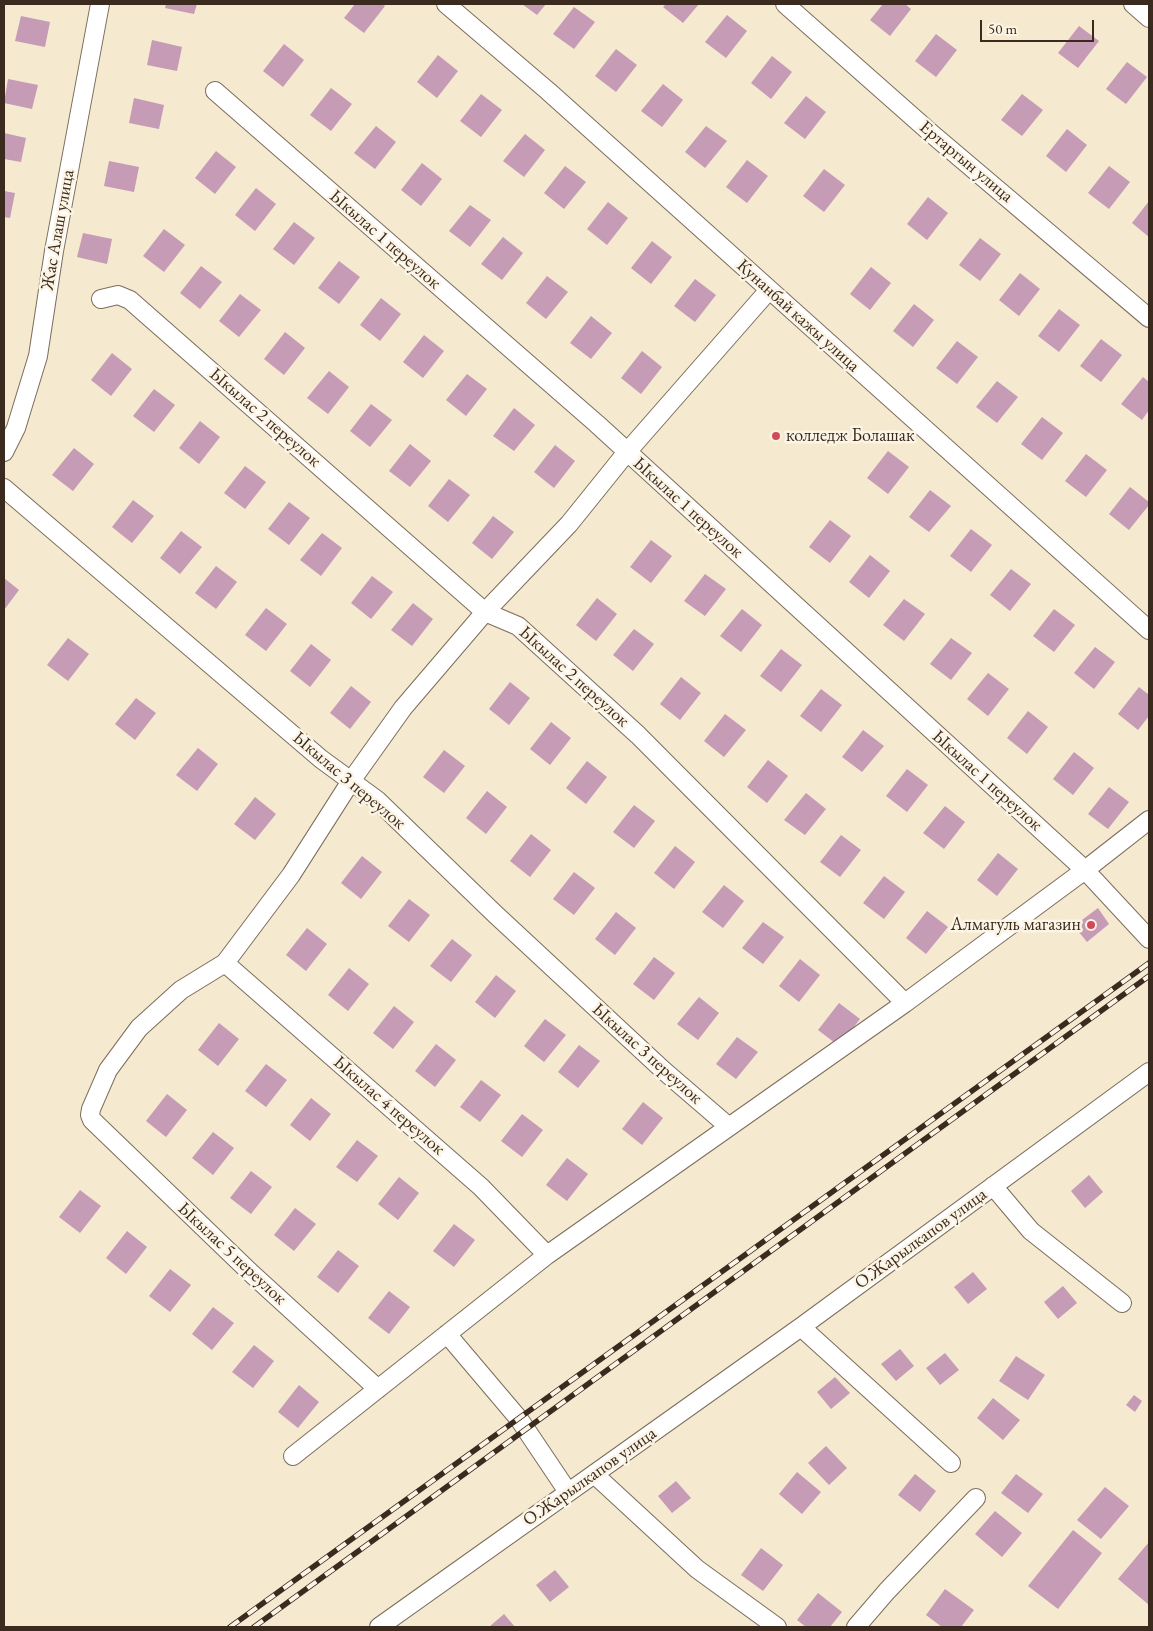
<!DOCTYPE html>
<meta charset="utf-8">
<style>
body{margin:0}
#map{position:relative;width:1153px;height:1631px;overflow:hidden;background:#f5e9d0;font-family:"EB Garamond",serif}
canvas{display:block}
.frame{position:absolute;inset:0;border:5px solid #3b2a1e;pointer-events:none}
.scale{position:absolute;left:980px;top:20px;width:114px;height:22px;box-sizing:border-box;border:2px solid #3b2a1e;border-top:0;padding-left:6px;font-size:15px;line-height:18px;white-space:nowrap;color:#3b2a1e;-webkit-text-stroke:4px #fcf5e5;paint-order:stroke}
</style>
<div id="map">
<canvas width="1153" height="1631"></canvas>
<div class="frame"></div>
<div class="scale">50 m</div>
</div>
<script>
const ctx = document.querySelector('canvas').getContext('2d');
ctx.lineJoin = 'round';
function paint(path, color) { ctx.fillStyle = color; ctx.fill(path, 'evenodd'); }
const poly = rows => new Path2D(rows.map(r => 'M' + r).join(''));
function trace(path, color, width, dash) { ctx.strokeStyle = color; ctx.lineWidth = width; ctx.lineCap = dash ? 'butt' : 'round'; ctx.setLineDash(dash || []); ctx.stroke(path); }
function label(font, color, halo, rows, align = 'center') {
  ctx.font = font + ' "EB Garamond",serif'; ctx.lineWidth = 5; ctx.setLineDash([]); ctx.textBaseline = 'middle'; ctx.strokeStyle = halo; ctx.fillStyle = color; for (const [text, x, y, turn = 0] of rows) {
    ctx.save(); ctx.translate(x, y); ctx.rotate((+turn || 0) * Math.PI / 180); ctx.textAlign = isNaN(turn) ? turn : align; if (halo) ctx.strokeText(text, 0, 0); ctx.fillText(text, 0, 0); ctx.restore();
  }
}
const building = poly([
 [166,4,197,4,194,14,165,8],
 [355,4,382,4,385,6,364,33,344,18],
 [522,4,546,4,537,15],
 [666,4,699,4,683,23,663,7],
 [883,4,905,4,911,9,890,36,870,20],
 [574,7,595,22,574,49,553,34],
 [727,15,747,31,726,58,705,42],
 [21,16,50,22,45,47,15,41],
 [1079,26,1099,41,1078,68,1058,53],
 [936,34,957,50,936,77,915,61],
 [152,40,182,47,177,71,147,65],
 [284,44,304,60,283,87,263,71],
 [616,49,637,65,616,92,595,76],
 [438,55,458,71,437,98,417,82],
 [772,56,792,72,771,99,751,83],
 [1127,62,1147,77,1126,104,1106,89],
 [8,79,38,85,32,109,4,103],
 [663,84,683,100,662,127,641,111],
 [331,88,352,104,331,131,310,115],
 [481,94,502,110,481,137,460,121],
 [1022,94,1043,110,1022,136,1001,120],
 [806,96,826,112,805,139,784,123],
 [134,98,164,105,159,129,129,123],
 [376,126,396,142,375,169,354,153],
 [706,126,727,141,705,168,685,152],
 [1067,129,1087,145,1066,172,1046,156],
 [4,133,26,138,21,162,4,159],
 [525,134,545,150,524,177,503,161],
 [216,151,236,167,215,194,195,178],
 [747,160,768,176,747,203,726,187],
 [109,161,139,167,134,192,104,186],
 [422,163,442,179,421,206,401,190],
 [565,166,586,182,564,209,544,193],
 [1109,166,1130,182,1109,209,1088,193],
 [824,169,845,185,824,212,803,196],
 [256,188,276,204,255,231,235,215],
 [4,191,15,193,10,218,4,217],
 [928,197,948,213,927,240,907,224],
 [1149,201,1149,237,1132,223],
 [608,202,628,218,607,245,587,229],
 [470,205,491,220,470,247,449,231],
 [294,222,315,238,294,265,273,249],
 [164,229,185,245,164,272,143,256],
 [83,233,112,239,107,264,77,257],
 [503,237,523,253,502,280,481,264],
 [980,238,1001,254,980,281,959,265],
 [652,241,672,257,651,284,631,268],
 [339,261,360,277,339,304,318,288],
 [201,266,222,282,200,309,180,293],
 [871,267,891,283,870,310,850,294],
 [1020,273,1040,289,1019,316,999,300],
 [547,276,568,292,546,319,526,303],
 [695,279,716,295,695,322,674,306],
 [240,294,261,310,239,337,219,321],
 [381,298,401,314,380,341,360,325],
 [914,304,934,320,913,347,893,331],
 [1059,309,1080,325,1059,352,1038,336],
 [591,316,612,333,591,359,570,343],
 [285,332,305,348,284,375,264,359],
 [424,335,444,351,423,378,403,362],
 [1101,339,1122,355,1101,382,1080,366],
 [957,341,978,357,957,384,936,368],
 [642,351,662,367,641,394,621,378],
 [112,353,132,369,111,396,91,380],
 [329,371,349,387,328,414,307,398],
 [467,374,487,389,466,416,446,400],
 [1143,377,1149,382,1149,410,1142,420,1121,404],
 [997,381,1018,397,997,423,976,407],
 [154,389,175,405,154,432,133,416],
 [371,404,392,420,370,447,350,431],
 [514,408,535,425,514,451,493,436],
 [1042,417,1063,433,1042,460,1021,444],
 [200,421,220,437,199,464,179,448],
 [410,444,431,461,410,487,389,471],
 [555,445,575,461,554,488,534,472],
 [74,448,94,464,73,491,52,475],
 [888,451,909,467,888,494,867,478],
 [1086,454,1107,470,1086,497,1065,481],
 [245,466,266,482,245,509,224,493],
 [449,479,470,495,448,522,428,506],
 [1130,487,1149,502,1149,505,1129,530,1109,514],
 [930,490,951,506,929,532,909,517],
 [133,500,154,516,132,543,112,527],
 [289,502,310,518,289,545,268,529],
 [493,516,514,532,492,559,472,543],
 [830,520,851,536,830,563,809,547],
 [971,529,992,545,971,572,950,556],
 [181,531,202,547,180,574,160,558],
 [322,533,342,548,321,576,300,560],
 [651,540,672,556,651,583,630,567],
 [870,555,890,571,869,598,849,582],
 [216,566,237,582,216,609,195,593],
 [1011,569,1031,584,1010,611,990,595],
 [705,574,726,589,705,616,684,601],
 [372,576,393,592,371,619,351,603],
 [4,578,19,590,4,610],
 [597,598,617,614,596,641,576,625],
 [904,599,925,614,904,641,883,625],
 [413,603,433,619,412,646,391,630],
 [266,608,287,624,266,651,245,635],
 [742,609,762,625,741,652,720,636],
 [1054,609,1075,625,1054,652,1033,636],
 [634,629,654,644,633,671,613,655],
 [68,638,89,654,68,681,47,665],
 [951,638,972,653,951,680,930,664],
 [311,644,331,660,310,687,290,671],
 [1095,647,1115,662,1094,689,1074,673],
 [781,649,802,665,781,692,760,676],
 [988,673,1009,689,988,716,967,699],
 [681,677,701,693,680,720,660,704],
 [510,682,530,698,509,725,489,709],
 [351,686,371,702,350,729,330,713],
 [1139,687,1149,695,1149,716,1138,730,1118,714],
 [821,689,842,705,821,732,800,716],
 [136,698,156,713,135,740,115,724],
 [1028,711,1048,727,1027,754,1007,738],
 [725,714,746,730,724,757,704,741],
 [551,722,571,738,550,765,530,749],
 [863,730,884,746,862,772,842,757],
 [198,748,218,764,197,791,176,775],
 [444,750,465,766,444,793,423,777],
 [1074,752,1094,768,1073,795,1053,779],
 [768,760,788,776,767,803,747,787],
 [587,761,607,777,586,804,566,788],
 [907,769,928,785,907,812,886,796],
 [1109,787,1129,802,1108,829,1088,814],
 [487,791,507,807,486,834,466,818],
 [806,793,826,809,805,835,784,820],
 [255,797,276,814,255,840,234,824],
 [634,805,655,821,634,848,613,832],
 [945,806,965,822,944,849,923,833],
 [531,834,551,850,530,877,510,861],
 [841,835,861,850,840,877,820,862],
 [675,846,695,862,674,889,654,873],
 [998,853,1018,869,997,896,977,880],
 [362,856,382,872,361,899,341,883],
 [574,872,595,888,574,915,553,899],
 [884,876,905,892,884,919,863,903],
 [724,885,744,901,723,928,702,912],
 [409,899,430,915,409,942,388,926],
 [1098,908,1109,924,1087,942,1074,926],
 [927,911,948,927,926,954,906,938],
 [616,912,636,928,615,955,595,939],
 [763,922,784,937,763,964,742,948],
 [307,928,327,944,306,971,286,955],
 [452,939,472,955,451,982,430,966],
 [654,957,675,973,654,1000,633,984],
 [800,959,820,975,799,1002,779,986],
 [349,968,369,984,348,1011,328,995],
 [496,975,516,991,495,1018,475,1002],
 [699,997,719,1013,698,1040,677,1024],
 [839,1003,860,1019,839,1046,818,1030],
 [394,1006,414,1022,393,1049,373,1033],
 [545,1019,566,1035,544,1062,524,1046],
 [219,1023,239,1039,218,1066,198,1050],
 [737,1037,758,1052,736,1079,716,1064],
 [436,1044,456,1060,435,1087,415,1071],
 [579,1045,600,1061,578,1088,558,1072],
 [266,1064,287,1080,266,1107,245,1091],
 [481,1080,501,1095,480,1122,460,1107],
 [167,1094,187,1110,166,1137,146,1121],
 [311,1098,331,1114,310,1141,290,1125],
 [643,1102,663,1118,642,1145,622,1129],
 [522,1114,543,1130,522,1157,501,1141],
 [213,1132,234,1148,213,1175,192,1158],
 [357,1140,378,1156,357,1182,336,1167],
 [567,1158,588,1174,567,1201,546,1185],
 [251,1171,272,1187,251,1214,230,1198],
 [1089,1175,1103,1192,1085,1208,1071,1191],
 [399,1177,419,1193,398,1220,378,1204],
 [80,1190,101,1206,80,1233,59,1217],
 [295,1208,316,1224,294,1251,274,1235],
 [454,1224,475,1240,454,1267,433,1251],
 [127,1231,147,1247,126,1274,106,1258],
 [338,1250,359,1266,338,1293,317,1277],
 [170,1269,191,1285,170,1312,149,1296],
 [973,1272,987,1289,968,1304,954,1287],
 [1063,1286,1077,1303,1058,1319,1044,1302],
 [389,1291,410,1307,389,1334,368,1318],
 [213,1307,234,1323,212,1350,192,1334],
 [254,1345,274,1361,253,1388,232,1372],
 [900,1349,914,1366,896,1381,881,1364],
 [945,1353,959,1370,940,1385,926,1368],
 [1016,1356,1045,1375,1028,1400,999,1381],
 [835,1377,850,1393,831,1409,817,1392],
 [299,1385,319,1402,298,1428,278,1412],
 [1134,1395,1142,1401,1135,1412,1126,1405],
 [993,1398,1020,1420,1003,1440,977,1418],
 [826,1446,847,1468,829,1485,808,1463],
 [797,1472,821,1492,802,1514,779,1494],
 [915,1474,936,1491,920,1512,898,1495],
 [1016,1474,1043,1494,1028,1513,1001,1493],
 [676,1481,691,1498,672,1513,658,1496],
 [1105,1487,1129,1506,1101,1539,1077,1520],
 [995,1511,1022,1533,1002,1557,975,1534],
 [1073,1530,1102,1553,1058,1609,1028,1586],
 [1149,1542,1149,1605,1118,1579],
 [761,1548,783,1565,763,1591,741,1575],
 [555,1570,569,1587,550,1602,536,1585],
 [945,1589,974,1610,961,1627,942,1627,926,1615],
 [818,1593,842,1612,830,1627,806,1627,797,1620],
 [504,1614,515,1627,489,1627]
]);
const street = poly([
 [446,4,548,91,1149,630],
 [785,4,932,134,1149,318],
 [1133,4,1149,18],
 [215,91,597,424,1085,870,1149,939],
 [101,299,118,295,130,300,485,612,518,626,638,735,905,1003],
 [4,452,16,428,38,356,54,251,100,4],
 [4,488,321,759,377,800,495,914,663,1070,728,1126],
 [225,963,481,1187,547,1255],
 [993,1186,1031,1231,1122,1303],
 [801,1327,951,1463],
 [447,1334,519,1419,568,1492],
 [378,1389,252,1274,92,1120,90,1115,91,1109,108,1070,139,1028,181,990,225,963,291,875,351,781,403,708,485,612,569,524,627,452,769,290],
 [293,1456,547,1255,905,1003,1085,870,1149,820],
 [594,1474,697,1569,777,1627],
 [379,1627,801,1327,1149,1072],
 [856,1627,887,1591,976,1498]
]);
const rail = poly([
 [230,1627,1149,963],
 [254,1627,1149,976]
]);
const markers = [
 [776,436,5,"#d1495b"],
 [1091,925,5,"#d1495b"]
];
const streetNames = [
 ["Ертаргын улица",966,162,40],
 ["Жас Алаш улица",58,230,-80],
 ["Ыкылас 1 переулок",385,240,41],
 ["Кунанбай кажы улица",798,316,42],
 ["Ыкылас 2 переулок",265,418,41],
 ["Ыкылас 1 переулок",688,508,42],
 ["Ыкылас 2 переулок",574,677,42],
 ["Ыкылас 3 переулок",349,781,40],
 ["Ыкылас 1 переулок",987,781,42],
 ["Ыкылас 3 переулок",647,1054,42],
 ["Ыкылас 4 переулок",389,1106,41],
 ["О.Жарылкапов улица",921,1239,-36],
 ["Ыкылас 5 переулок",232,1254,43],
 ["О.Жарылкапов улица",590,1477,-35]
];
const poiNames = [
 ["колледж Болашак",786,436],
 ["Алмагуль магазин",1081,925,"right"]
];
paint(building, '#c59bb6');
trace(street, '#7c6d5c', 20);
trace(street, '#fff', 18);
trace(rail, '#3b2a1e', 5.5);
trace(rail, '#fcf5e5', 4, [11]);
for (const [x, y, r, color] of markers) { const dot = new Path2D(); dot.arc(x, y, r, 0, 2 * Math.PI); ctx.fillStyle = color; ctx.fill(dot); trace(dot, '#fcf5e5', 2); }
label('18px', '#3b2a1e', '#fcf5e5', streetNames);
label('18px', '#3b2a1e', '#fcf5e5', poiNames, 'left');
</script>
